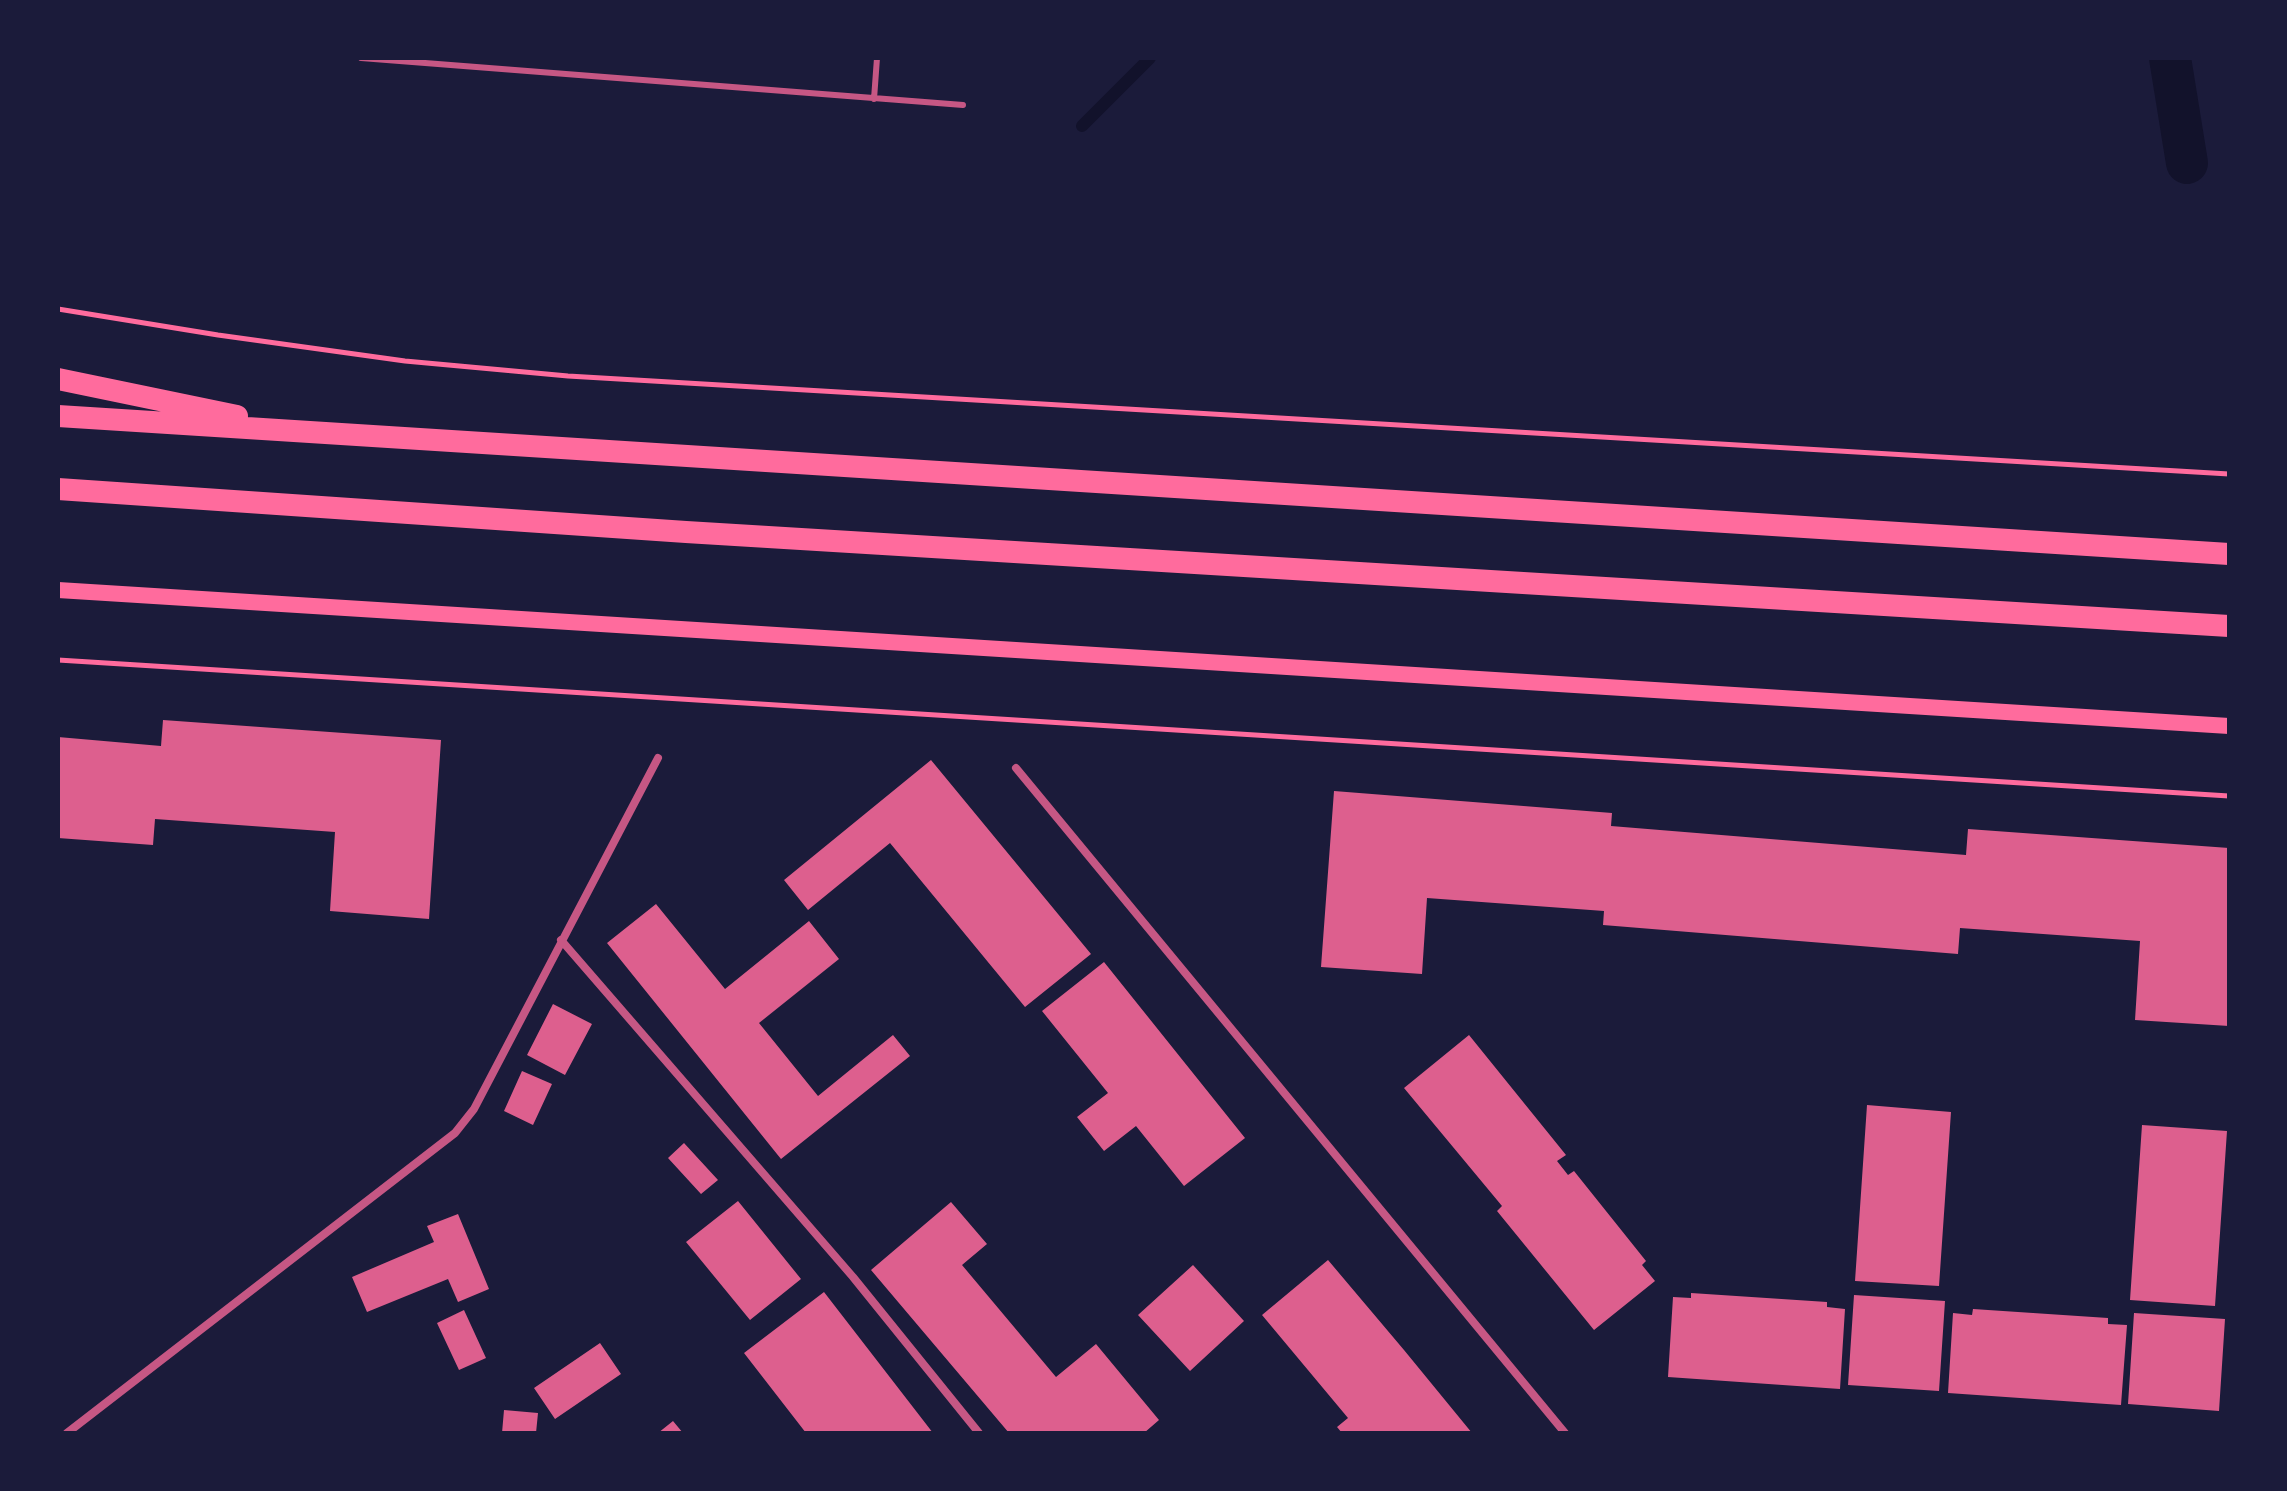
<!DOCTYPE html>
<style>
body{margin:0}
#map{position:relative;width:2287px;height:1491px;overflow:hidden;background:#1b1b3a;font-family:"PT Sans Narrow",sans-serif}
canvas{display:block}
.frame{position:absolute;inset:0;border:60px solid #1b1b3a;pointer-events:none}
</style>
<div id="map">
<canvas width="2287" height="1491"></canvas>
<div class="frame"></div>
</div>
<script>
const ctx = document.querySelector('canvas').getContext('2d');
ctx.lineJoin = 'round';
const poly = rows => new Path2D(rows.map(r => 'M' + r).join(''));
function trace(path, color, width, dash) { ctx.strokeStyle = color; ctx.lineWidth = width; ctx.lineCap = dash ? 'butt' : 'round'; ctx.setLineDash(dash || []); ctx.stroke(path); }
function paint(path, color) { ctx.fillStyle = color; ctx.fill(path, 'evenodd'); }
const stream = poly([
 [1082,126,1150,58]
]);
const canal = poly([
 [2170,58,2187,163]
]);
const building = poly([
 [163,720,441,740,429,919,330,911,335,832,155,819,153,845,58,838,58,737,161,746],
 [931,760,1091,954,1025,1007,890,843,808,910,784,880],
 [1334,791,1612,813,1611,826,1966,855,1968,829,2229,848,2229,1026,2135,1020,2140,941,1960,928,1958,954,1603,925,1604,911,1427,898,1422,974,1321,967],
 [656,904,725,989,809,921,839,959,759,1023,818,1096,893,1035,910,1056,781,1159,607,943],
 [1104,962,1245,1138,1184,1186,1136,1126,1104,1151,1077,1117,1108,1093,1042,1011],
 [553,1004,592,1024,565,1075,527,1055],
 [1469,1035,1566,1155,1557,1161,1568,1175,1574,1171,1646,1261,1642,1265,1655,1281,1594,1330,1497,1211,1502,1206,1404,1088],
 [522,1071,552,1084,533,1125,504,1111],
 [1867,1105,1951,1112,1939,1286,1855,1281],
 [2142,1125,2227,1131,2215,1306,2130,1300],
 [684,1143,718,1180,701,1194,668,1158],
 [738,1201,801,1279,750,1320,686,1242],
 [951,1202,987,1244,962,1265,1056,1377,1096,1344,1159,1420,1144,1433,1009,1433,871,1270],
 [458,1214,489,1289,458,1302,448,1279,367,1312,352,1277,434,1242,427,1226],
 [1328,1260,1404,1350,1472,1433,1342,1433,1337,1427,1348,1418,1262,1315],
 [1193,1265,1244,1321,1190,1371,1138,1315],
 [824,1292,933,1433,806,1433,744,1353],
 [1691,1293,1827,1302,1827,1307,1845,1309,1840,1389,1668,1377,1673,1297,1691,1298],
 [1854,1295,1945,1301,1939,1391,1848,1385],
 [1973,1309,2108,1318,2108,1324,2127,1325,2121,1405,1948,1393,1953,1313,1972,1315],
 [464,1310,486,1358,459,1370,437,1323],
 [2134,1313,2225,1319,2219,1411,2128,1404],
 [600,1343,621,1374,555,1419,534,1388],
 [504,1410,538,1413,536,1433,502,1433],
 [673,1421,683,1433,658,1433]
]);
const path = poly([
 [58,309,218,335,405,361,568,376,2229,474],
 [58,660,2229,796]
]);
const service = poly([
 [361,58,963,105],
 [874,99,877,58]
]);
const minor = poly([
 [1016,768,1565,1433],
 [561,940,853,1277,979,1433],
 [67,1433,455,1133,474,1109,658,758]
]);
const secondary = poly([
 [58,590,2229,726]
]);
const trunk = poly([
 [58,379,237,416],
 [58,416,2229,554],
 [58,489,686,532,2229,626]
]);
trace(stream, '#12122b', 12);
trace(canal, '#12122b', 42);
paint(building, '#dd5f8e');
trace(path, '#ff6b9d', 5);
trace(service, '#c65784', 6);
trace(minor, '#c65784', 8);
trace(secondary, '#ff6b9d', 16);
trace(trunk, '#ff6b9d', 22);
</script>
